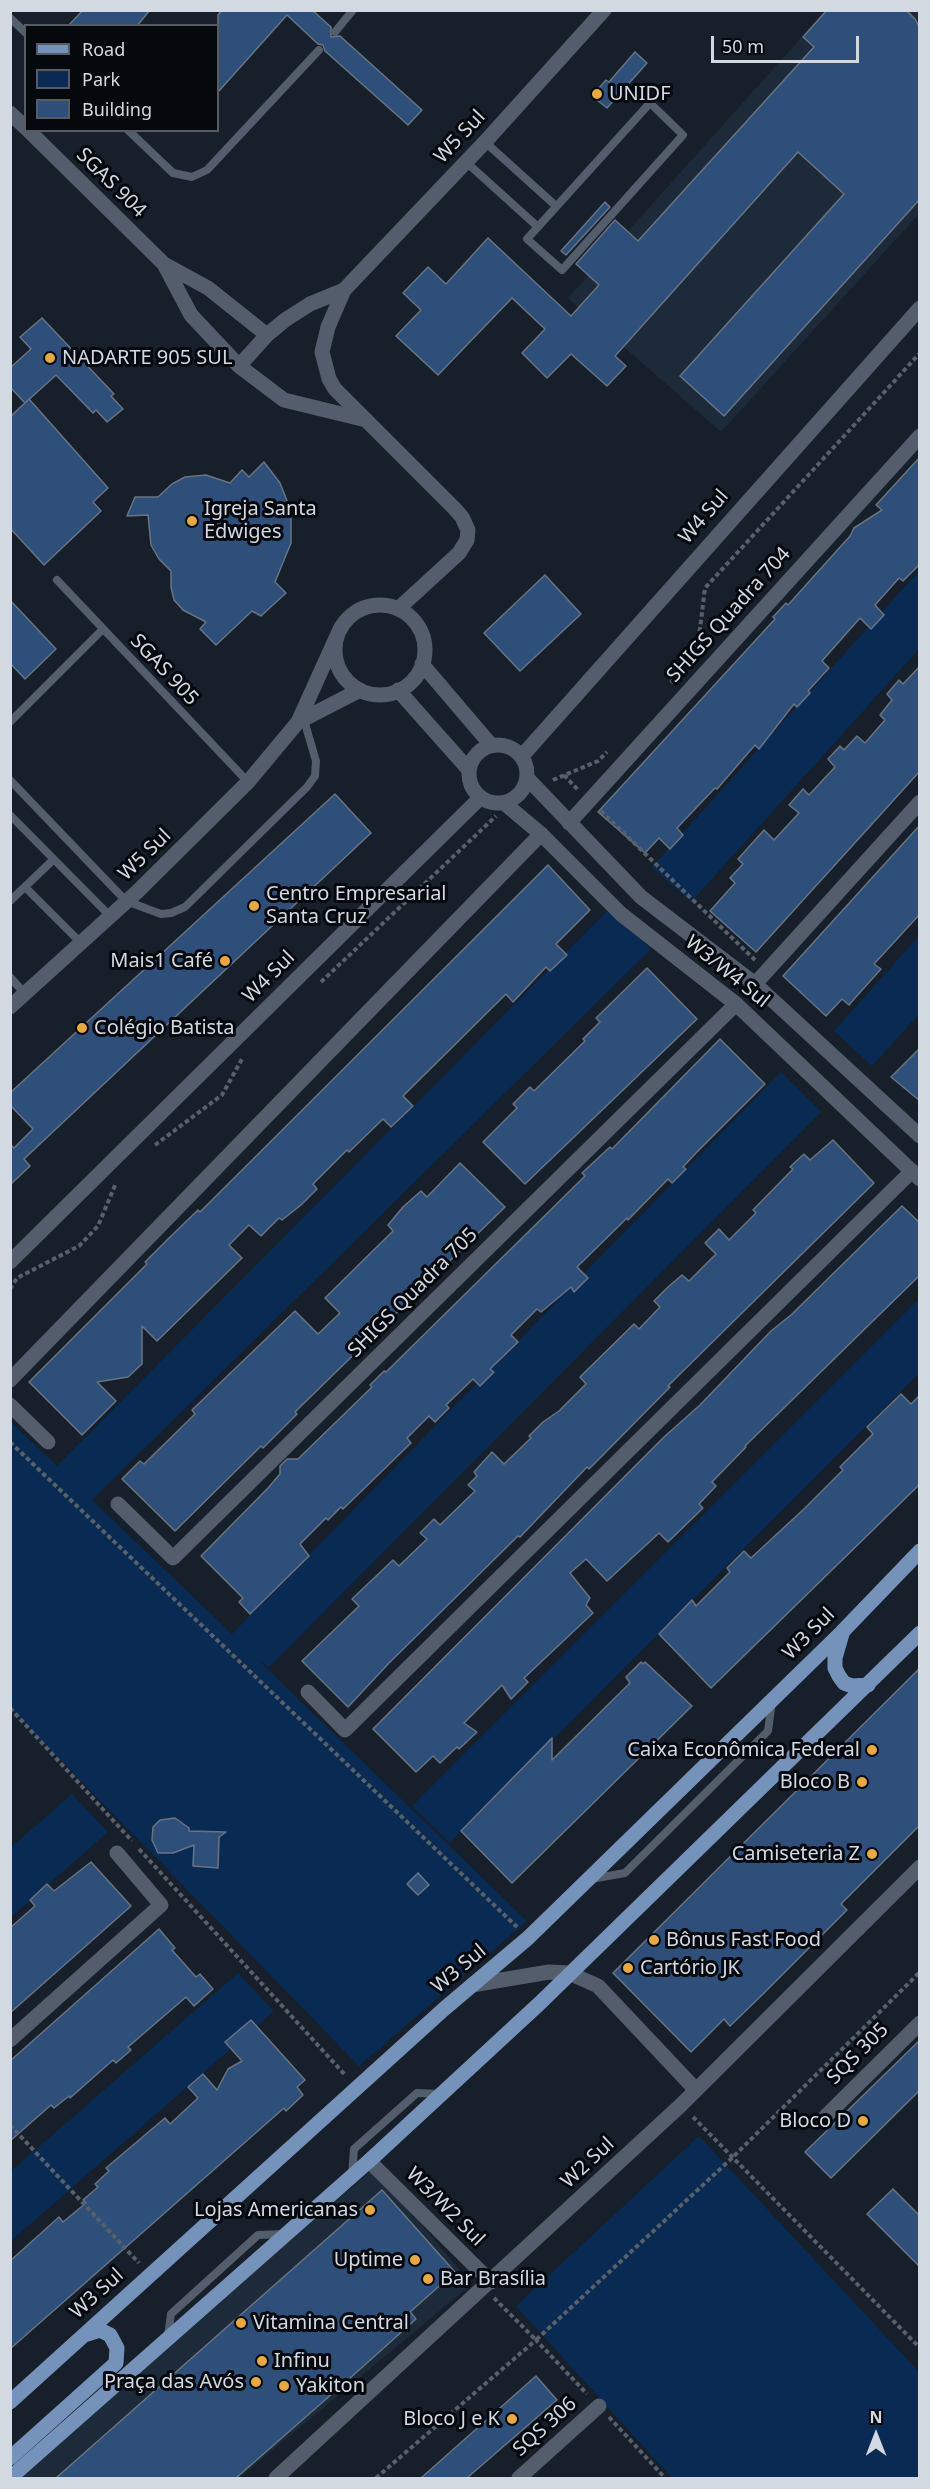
<!DOCTYPE html>
<meta charset="utf-8">
<style>
body{margin:0}
#map{position:relative;width:930px;height:2489px;overflow:hidden;background:#161f2a;font-family:"Noto Sans",sans-serif}
canvas{display:block}
.frame{position:absolute;inset:0;border:12px solid #d2d9e1;pointer-events:none}
.legend{position:absolute;left:24px;top:24px;width:195px;height:108px;box-sizing:border-box;background:#05080d;border:2px solid #575c62;margin:0;padding:8px 10px;list-style:none;font-size:18px;color:#d2d9e1}
.legend li{display:flex;align-items:center;gap:12px;height:30px}
.legend b{width:30px;border:2px solid #575c62}
.north{position:absolute;left:846px;top:2405px;width:60px;height:60px;-webkit-text-stroke:4px #05080d;paint-order:stroke;rotate:0deg;font-size:16px;font-weight:700;line-height:24px;text-align:center;color:#d2d9e1}
.north::after{content:'';display:block;margin:auto;width:21px;height:27px;background:#d2d9e1;clip-path:polygon(50% 0,100% 100%,50% 72%,0 100%)}
.scale{position:absolute;left:711px;top:36px;width:148px;height:27px;box-sizing:border-box;border:3px solid #d2d9e1;border-top:0;padding-left:8px;font-size:18px;line-height:21px;white-space:nowrap;color:#d2d9e1;-webkit-text-stroke:4px #05080d;paint-order:stroke}
</style>
<div id="map">
<canvas width="930" height="2489"></canvas>
<div class="frame"></div>
<ul class="legend">
<li><b style="height:8px;background:#7592ba"></b>Road</li>
<li><b style="height:16px;background:#092b53"></b>Park</li>
<li><b style="height:16px;background:#2d4f7a"></b>Building</li>
</ul>
<div class="north">N</div>
<div class="scale">50 m</div>
</div>
<script>
const ctx = document.querySelector('canvas').getContext('2d');
ctx.lineJoin = 'round';
function paint(path, color) { ctx.fillStyle = color; ctx.fill(path, 'evenodd'); }
const poly = rows => new Path2D(rows.map(r => 'M' + r).join(''));
function trace(path, color, width, dash) { ctx.strokeStyle = color; ctx.lineWidth = width; ctx.lineCap = dash ? 'butt' : 'round'; ctx.setLineDash(dash || []); ctx.stroke(path); }
function label(font, color, halo, rows, align = 'center') {
  ctx.font = font + ' "Noto Sans",sans-serif'; ctx.lineWidth = 6; ctx.setLineDash([]); ctx.textBaseline = 'middle'; ctx.strokeStyle = halo; ctx.fillStyle = color; for (const [text, x, y, turn = 0] of rows) {
    ctx.save(); ctx.translate(x, y); ctx.rotate((+turn || 0) * Math.PI / 180); ctx.textAlign = isNaN(turn) ? turn : align; if (halo) ctx.strokeText(text, 0, 0); ctx.fillText(text, 0, 0); ctx.restore();
  }
}
const built = poly([
 [825,11,919,11,919,214,721,432,568,298],
 [374,2169,472,2284,239,2478,11,2478,11,2474]
]);
const green = poly([
 [919,571,919,649,691,902,652,867],
 [609,909,651,949,92,1500,232,1634,781,1072,821,1112,269,1667,258,1660,527,1921,359,2066,11,1709,10,1421,57,1466],
 [919,936,919,1014,872,1066,834,1031],
 [919,1299,919,1373,450,1843,412,1806],
 [72,1794,108,1832,11,1917,10,1848],
 [238,1973,274,2011,11,2241,10,2172],
 [699,2136,919,2372,919,2478,672,2478,516,2306]
]);
const building = poly([
 [83,10,150,10,137,26,68,26,83,10],
 [222,10,312,10,331,27,331,37,340,36,422,110,408,125,325,51,323,45,318,44,287,15,218,92,218,15,222,10],
 [827,10,906,10,915,19,920,28,920,199,724,416,680,376,844,194,798,152,615,356,626,366,607,386,571,354,547,378,522,353,545,329,512,298,438,375,396,336,421,310,403,293,428,267,446,284,488,238,571,316,599,285,576,264,615,220,638,241,814,47,803,37,827,10],
 [635,52,647,63,607,108,592,96,606,80,609,82,635,52],
 [605,202,610,207,566,255,561,251,605,202],
 [42,318,114,394,111,396,123,409,107,422,96,410,93,413,56,375,25,403,10,387,10,368,31,349,20,337,42,318],
 [29,399,108,488,93,502,101,511,44,565,10,528,10,417,29,399],
 [920,457,920,564,903,581,899,578,875,605,884,615,871,629,860,618,822,661,829,668,808,691,810,693,797,707,794,704,759,749,755,745,717,789,715,788,677,828,683,835,670,849,659,838,645,853,598,812,775,619,773,617,786,603,788,605,850,536,854,528,882,510,876,505,920,457],
 [264,462,280,483,291,511,291,543,275,582,286,593,261,616,252,611,216,645,200,629,206,622,183,610,174,600,171,587,171,571,159,559,151,545,148,515,127,516,135,497,158,497,172,484,185,477,206,475,230,483,242,470,249,477,264,462],
 [545,575,581,614,520,671,484,633,545,575],
 [10,600,56,649,25,679,10,663,10,600],
 [920,666,920,771,756,952,710,911,735,883,730,878,743,864,738,859,764,830,774,840,799,813,789,805,803,789,809,795,835,767,828,759,840,746,844,750,857,736,865,743,885,720,880,715,892,700,887,694,899,680,903,684,920,666],
 [335,794,371,833,24,1159,30,1166,10,1185,10,1144,14,1148,33,1129,10,1105,10,1093,335,794],
 [920,825,920,914,874,964,881,969,855,998,849,1005,842,999,826,1016,783,976,920,825],
 [548,865,590,910,556,944,567,955,550,971,546,967,513,1002,506,994,403,1096,413,1106,391,1127,383,1119,349,1152,347,1150,313,1184,317,1189,301,1205,282,1220,279,1218,261,1236,249,1225,229,1245,242,1258,157,1341,142,1326,142,1364,128,1377,97,1382,116,1401,82,1435,29,1382,147,1264,145,1262,167,1240,198,1210,200,1212,548,865],
 [647,968,697,1019,525,1184,483,1142,517,1108,513,1104,530,1087,534,1091,585,1041,583,1039,600,1022,596,1018,647,968],
 [720,1039,765,1084,696,1153,683,1167,686,1169,672,1183,668,1179,628,1220,627,1218,577,1267,588,1278,574,1292,571,1287,541,1312,537,1309,511,1335,518,1342,490,1369,494,1372,480,1386,473,1379,446,1405,449,1408,435,1422,429,1416,407,1438,411,1443,343,1509,341,1507,328,1520,326,1518,300,1544,309,1556,250,1614,239,1602,243,1598,201,1556,268,1488,280,1474,280,1466,287,1459,298,1459,372,1387,370,1385,384,1371,386,1372,585,1176,582,1173,610,1147,612,1149,720,1039],
 [920,1048,920,1101,891,1077,920,1048],
 [833,1140,874,1183,681,1373,668,1386,670,1387,603,1455,589,1469,587,1467,520,1537,518,1536,389,1663,348,1707,302,1661,359,1606,352,1599,393,1560,399,1566,427,1539,420,1533,434,1519,440,1525,475,1491,468,1485,477,1476,474,1472,492,1452,504,1464,531,1438,529,1436,543,1422,559,1411,586,1384,580,1377,634,1324,639,1329,660,1307,654,1301,668,1287,682,1275,689,1281,716,1254,705,1243,719,1229,729,1240,756,1213,753,1210,793,1169,790,1167,804,1154,810,1160,833,1140],
 [460,1163,505,1207,295,1412,297,1414,263,1448,261,1446,175,1531,122,1479,140,1461,144,1464,195,1414,192,1410,295,1311,318,1334,340,1313,325,1298,393,1231,388,1225,403,1207,421,1191,427,1197,460,1163],
 [902,1206,920,1223,920,1275,745,1446,746,1447,712,1482,716,1486,699,1504,703,1508,668,1542,659,1533,607,1581,586,1559,570,1573,590,1598,586,1605,593,1613,524,1678,528,1682,511,1699,502,1685,464,1723,477,1732,459,1749,457,1747,440,1763,433,1756,416,1772,373,1729,664,1437,700,1405,771,1331,791,1315,902,1206],
 [901,1394,911,1404,920,1395,920,1484,711,1688,659,1634,692,1600,696,1606,730,1572,727,1568,744,1551,751,1558,805,1508,843,1470,840,1467,873,1434,867,1427,901,1394],
 [641,1662,643,1664,645,1662,692,1706,512,1883,461,1831,552,1738,552,1760,630,1683,626,1677,641,1662],
 [920,1668,920,1825,841,1904,847,1910,763,1994,730,2026,724,2019,691,2052,613,1973,920,1668],
 [175,1818,189,1828,189,1831,226,1832,219,1837,218,1868,193,1866,194,1845,173,1853,158,1853,152,1840,153,1827,160,1820,175,1818],
 [91,1862,131,1906,10,2013,10,1928,35,1906,30,1900,47,1884,54,1891,91,1862],
 [418,1873,429,1885,418,1895,407,1884,418,1873],
 [159,1929,175,1948,172,1950,196,1977,200,1974,213,1989,194,2006,186,1997,128,2047,131,2050,116,2063,113,2060,70,2098,69,2096,54,2108,51,2105,10,2141,10,2061,159,1929],
 [251,2020,305,2080,297,2087,303,2095,286,2111,284,2108,10,2349,10,2261,59,2217,63,2222,86,2203,83,2200,98,2187,95,2184,109,2171,106,2168,165,2118,170,2124,198,2098,188,2087,203,2074,217,2090,228,2069,242,2061,225,2042,251,2020],
 [920,2040,920,2090,831,2178,805,2152,920,2040],
 [893,2189,920,2216,920,2267,867,2214,893,2189],
 [382,2190,455,2272,410,2312,416,2319,349,2379,236,2478,56,2478,382,2190],
 [536,2376,557,2400,467,2478,421,2478,536,2376]
]);
const path = poly([
 [671,683,698,645,705,588,920,353],
 [564,775,578,790],
 [553,780,598,761,607,752],
 [601,811,755,960],
 [321,982,496,816],
 [155,1145,222,1095,242,1059],
 [10,1289,17,1278,79,1246,98,1226,116,1183],
 [10,1442,517,1927],
 [10,1708,132,1841],
 [139,1849,346,2076],
 [693,2117,920,2348],
 [10,2125,139,2263],
 [494,2298,536,2340,732,2158,920,1972],
 [609,2417,665,2478],
 [376,2478,536,2340,587,2394]
]);
const service = poly([
 [10,18,26,33],
 [335,32,353,10],
 [650,103,683,135,562,270,527,239,650,103],
 [128,130,173,173,192,177,207,170,319,50],
 [485,142,556,206],
 [466,162,538,227],
 [57,580,248,782],
 [10,722,103,629],
 [10,780,126,901,161,914,171,913,185,907,307,787,315,776,316,761,304,720],
 [10,815,110,916],
 [25,887,81,943],
 [10,901,53,860],
 [10,977,25,994],
 [591,1879,625,1873,768,1731,772,1701],
 [352,2176,354,2149,417,2093,440,2094],
 [168,2336,171,2314,258,2235,286,2234]
]);
const minor = poly([
 [10,113,26,128],
 [28,130,164,264,191,315,239,366],
 [164,264,208,288,267,335],
 [344,290,310,304,285,320,267,335,239,366,284,400,366,420],
 [569,823,920,436],
 [755,984,920,802],
 [10,1380,541,834],
 [10,1405,48,1442],
 [118,1504,173,1558,736,1004],
 [308,1692,345,1730,912,1171],
 [10,2040,161,1905,117,1853],
 [826,2116,920,2023],
 [519,2478,599,2406]
]);
const tertiary = poly([
 [472,1985,549,1972,569,1973,598,1986,696,2090],
 [369,2161,491,2282],
 [276,2478,681,2105,920,1867]
]);
const secondary = poly([
 '335 650a45 45 0 1 1 90 0a45 45 0 1 1-90 0Z',
 [398,609,459,553,467,540,468,530,462,517,454,508,335,389,329,379,322,352,328,327,344,290,485,142,604,10],
 [422,664,491,745],
 [398,690,469,770],
 [298,722,360,690],
 '469 774a29 29 0 1 1 58 0a29 29 0 1 1-58 0Z',
 [522,756,920,308],
 [528,779,641,897,755,984,920,1136],
 [504,803,541,834,621,914,736,1004,920,1179],
 [10,1007,137,892,248,782,298,722,336,638],
 [10,1262,480,798]
]);
const primary = poly([
 [842,1634,835,1658,835,1668,839,1676,844,1683,852,1686,868,1685],
 [10,2402,444,2009,528,1938,842,1632,920,1551],
 [10,2458,116,2363,117,2348,110,2335,100,2330,84,2335],
 [10,2478,369,2161,540,2003,920,1633]
]);
const markers = [
 [597,94,6,"#eca93b"],
 [50,358,6,"#eca93b"],
 [192,521,6,"#eca93b"],
 [254,906,6,"#eca93b"],
 [225,961,6,"#eca93b"],
 [82,1028,6,"#eca93b"],
 [872,1750,6,"#eca93b"],
 [862,1782,6,"#eca93b"],
 [872,1854,6,"#eca93b"],
 [654,1940,6,"#eca93b"],
 [628,1968,6,"#eca93b"],
 [863,2121,6,"#eca93b"],
 [370,2210,6,"#eca93b"],
 [415,2260,6,"#eca93b"],
 [428,2279,6,"#eca93b"],
 [241,2323,6,"#eca93b"],
 [262,2361,6,"#eca93b"],
 [256,2382,6,"#eca93b"],
 [284,2386,6,"#eca93b"],
 [512,2419,6,"#eca93b"]
];
const poiNames = [
 ["UNIDF",609,94],
 ["NADARTE 905 SUL",62,358],
 ["Igreja Santa",204,509],
 ["Edwiges",204,532],
 ["Centro Empresarial",266,894],
 ["Santa Cruz",266,917],
 ["Mais1 Café",213,961,"right"],
 ["Colégio Batista",94,1028],
 ["Caixa Econômica Federal",860,1750,"right"],
 ["Bloco B",850,1782,"right"],
 ["Camiseteria Z",860,1854,"right"],
 ["Bônus Fast Food",666,1940],
 ["Cartório JK",640,1968],
 ["Bloco D",851,2121,"right"],
 ["Lojas Americanas",358,2210,"right"],
 ["Uptime",403,2260,"right"],
 ["Bar Brasília",440,2279],
 ["Vitamina Central",253,2323],
 ["Infinu",274,2361],
 ["Praça das Avós",244,2382,"right"],
 ["Yakiton",296,2386],
 ["Bloco J e K",500,2419,"right"]
];
const streetNames = [
 ["W5 Sul",460,137,-47],
 ["SGAS 904",111,183,45],
 ["W4 Sul",704,517,-49],
 ["SHIGS Quadra 704",729,615,-48],
 ["SGAS 905",164,670,47],
 ["W5 Sul",145,855,-44],
 ["W3/W4 Sul",727,972,39],
 ["W4 Sul",269,977,-45],
 ["SHIGS Quadra 705",413,1293,-45],
 ["W3 Sul",809,1634,-45],
 ["W3 Sul",459,1969,-40],
 ["SQS 305",858,2054,-45],
 ["W2 Sul",588,2163,-43],
 ["W3/W2 Sul",445,2207,45],
 ["W3 Sul",97,2294,-42],
 ["SQS 306",545,2427,-42]
];
paint(built, '#1d2a39');
paint(green, '#092b53');
paint(building, '#2d4f7a');
trace(building, '#697483', 1.5);
trace(path, '#58616b', 4, [4.5, 3]);
trace(service, '#535d6c', 8);
trace(minor, '#535d6c', 15);
trace(tertiary, '#535d6c', 15);
trace(secondary, '#535d6c', 15);
trace(primary, '#7592ba', 15);
for (const [x, y, r, color] of markers) { const dot = new Path2D(); dot.arc(x, y, r, 0, 2 * Math.PI); ctx.fillStyle = color; ctx.fill(dot); trace(dot, '#05080d', 2); }
label('20px', '#d2d9e1', '#05080d', poiNames, 'left');
label('20px', '#d2d9e1', '#05080d', streetNames);
</script>
